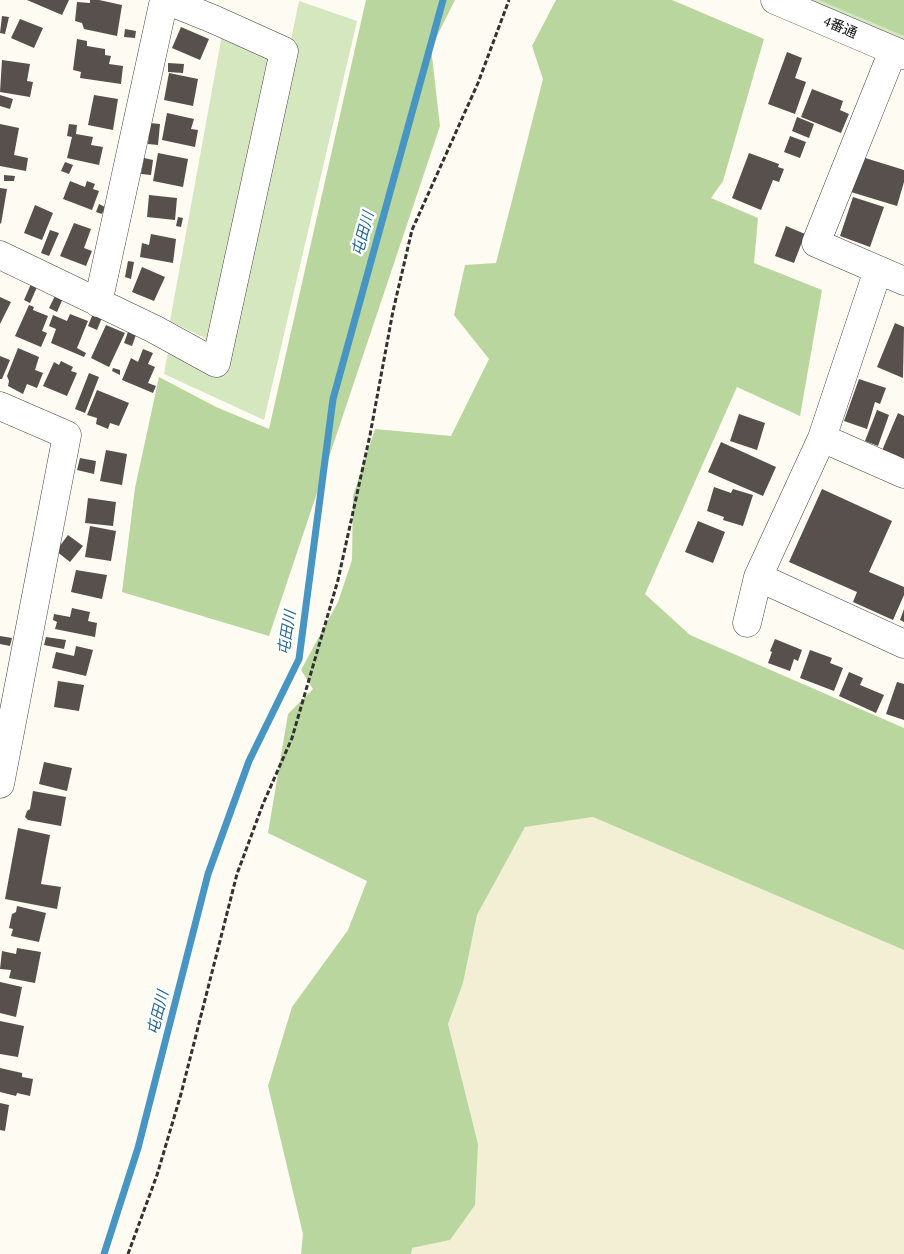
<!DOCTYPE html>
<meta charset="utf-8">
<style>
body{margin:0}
canvas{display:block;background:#fefbf2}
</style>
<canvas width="904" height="1254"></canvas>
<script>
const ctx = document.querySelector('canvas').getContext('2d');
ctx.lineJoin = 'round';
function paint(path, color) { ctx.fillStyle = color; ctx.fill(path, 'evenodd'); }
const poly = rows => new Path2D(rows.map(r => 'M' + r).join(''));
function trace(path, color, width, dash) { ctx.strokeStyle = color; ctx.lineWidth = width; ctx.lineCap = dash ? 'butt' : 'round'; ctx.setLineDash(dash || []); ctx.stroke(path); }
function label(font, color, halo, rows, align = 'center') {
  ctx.font = font + ' "Source Serif 4","Noto Sans JP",serif'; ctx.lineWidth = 5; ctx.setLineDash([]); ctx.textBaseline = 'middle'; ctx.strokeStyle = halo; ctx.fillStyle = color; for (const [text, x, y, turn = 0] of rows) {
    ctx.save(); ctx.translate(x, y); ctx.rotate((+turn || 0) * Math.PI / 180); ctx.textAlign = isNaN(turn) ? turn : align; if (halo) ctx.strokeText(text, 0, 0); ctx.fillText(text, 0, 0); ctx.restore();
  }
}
const farmland = poly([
 [593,817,904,950,904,1254,411,1254,412,1248,450,1240,478,1144,448,1024,463,983,477,915,525,827]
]);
const green = poly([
 [803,0,904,0,904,42],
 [299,1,357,21,264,420,164,374,169,346,223,369],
 [222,35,272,59,209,340,170,321]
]);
const forest = poly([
 [366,0,455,0,431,48,440,126,269,636,122,592,135,488,159,377,216,407,269,429],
 [556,0,672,0,764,39,723,181,711,198,758,218,754,263,822,290,800,416,737,387,645,594,690,635,904,728,904,950,593,817,525,827,477,915,463,983,448,1024,478,1144,475,1205,450,1240,412,1248,411,1254,301,1254,303,1234,268,1086,292,1007,348,930,367,881,268,833,288,714,313,689,301,670,338,602,352,560,353,496,375,429,451,436,489,359,454,315,465,265,496,263,543,79,532,46],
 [819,0,904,0,904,36]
]);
const stream = poly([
 [104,1254,138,1148,208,874,249,761,299,659,333,399,443,0]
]);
const building = poly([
 [27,0,69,0,62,15],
 [90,0,99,0,122,5,117,36,84,29,82,23,75,21,77,2,90,3],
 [2,16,9,17,5,34,0,33],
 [20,19,43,28,34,48,11,38],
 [181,27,209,39,200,60,172,48],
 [125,29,136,31,135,38,124,37],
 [77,39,87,41,87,46,105,49,105,55,111,56,109,64,123,66,121,84,80,78,81,72,73,70],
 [787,52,802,58,795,78,806,82,795,114,768,104],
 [2,60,30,64,27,81,33,82,30,97,0,92],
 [168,63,184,64,183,73,168,72],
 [169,73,198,79,193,106,164,100],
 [812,89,843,101,840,110,849,114,841,133,801,117],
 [0,95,13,99,10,109,0,106],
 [94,95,118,99,113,130,88,125],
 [167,113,194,119,191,129,198,130,195,147,162,140],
 [797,117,814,124,809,138,792,131],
 [150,123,160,124,158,145,148,144],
 [0,124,19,128,14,155,28,158,26,171,0,166],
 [69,124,77,125,76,134,93,137,91,145,103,147,99,165,67,158,72,137,67,136],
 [790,136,806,142,800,158,784,152],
 [158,153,188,159,183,187,153,181],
 [749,153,779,164,778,167,784,169,779,182,773,180,761,210,732,198],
 [862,157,904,170,904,182,897,206,851,192],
 [144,158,153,160,151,175,141,174],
 [65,162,73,165,69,174,61,171],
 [4,175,15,176,14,181,4,181],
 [70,181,85,187,87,181,95,184,93,189,99,191,92,210,63,199],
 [0,188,7,189,1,224,0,223],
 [149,195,177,198,175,220,147,217],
 [853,197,884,207,870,247,840,236],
 [99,204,105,207,102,214,96,212],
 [35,205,53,213,42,240,24,233],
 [178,217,183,218,181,227,176,226],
 [74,223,91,229,84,248,92,251,86,266,60,256],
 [786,226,805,234,794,263,775,256],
 [50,230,59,233,49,256,41,253],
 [151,234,176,239,173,263,140,257,142,243,149,245],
 [128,261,134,262,131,279,125,277],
 [142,267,165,277,154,301,132,292],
 [31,284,37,287,30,303,24,300],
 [57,292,64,296,57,312,49,308],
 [0,297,11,302,0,324],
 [29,305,34,307,33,310,48,316,42,331,47,333,41,347,15,336],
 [94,311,103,315,97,330,88,326],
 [70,314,88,321,77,348,86,353,84,357,51,343,56,329,49,326,53,315,67,321],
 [895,323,904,327,903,378,877,367],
 [106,325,125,333,109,367,91,358],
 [129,329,137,332,132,346,124,343],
 [18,348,39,357,35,370,43,373,37,388,27,384,23,394,8,386,9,381,7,376],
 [143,349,153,353,148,364,155,367,148,383,156,386,153,393,122,380,131,358,138,362],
 [0,356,10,360,2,379,0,379],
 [61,361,73,367,71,371,77,373,67,396,43,386,54,362,59,365],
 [113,368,120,370,120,375,112,371],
 [89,373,99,377,85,413,75,409],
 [859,379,886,388,880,404,875,402,867,429,844,421],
 [97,390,129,403,119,426,110,423,108,429,96,424,97,418,87,415],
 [877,410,889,415,878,446,865,441],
 [898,413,904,416,904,463,881,453],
 [739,414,765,423,757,450,730,441],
 [721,442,776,467,763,496,708,472],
 [106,450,127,454,122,485,100,481],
 [80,458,96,461,94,474,77,470],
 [714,487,731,493,733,489,753,495,743,526,723,520,724,517,707,511],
 [822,489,892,521,869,572,904,587,904,595,893,620,853,602,857,592,789,562],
 [88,498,116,502,113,526,85,523],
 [698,521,725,532,713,563,685,552],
 [90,526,116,531,111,561,85,557],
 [68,535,83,546,70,562,56,551],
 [76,570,107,575,102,599,71,592],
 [72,608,90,612,88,621,97,623,95,637,55,629,57,622,53,620,54,614,70,617],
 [904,609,904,622,900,620],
 [0,636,12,638,10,646,0,644],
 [46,637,66,640,64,649,44,645],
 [775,639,802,650,798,661,794,659,790,671,768,663,772,652,770,651],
 [76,646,93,650,86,676,52,668,56,652,74,656],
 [810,650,832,658,830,663,843,668,834,691,800,678],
 [849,672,863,678,860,685,884,695,876,713,839,696],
 [58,681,84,685,79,711,54,707],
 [897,682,904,684,904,720,886,714],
 [44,762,72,768,67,791,39,784],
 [33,791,66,797,61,826,28,820,25,817,27,811,30,809],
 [18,828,50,835,41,884,61,887,57,909,5,899],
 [17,906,46,913,39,942,11,936,13,929,9,928,12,914,16,912],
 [17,948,41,952,35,983,9,978,11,970,0,969,2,951,16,954],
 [0,982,22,987,16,1017,0,1013],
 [0,1021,24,1026,18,1057,0,1054],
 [0,1068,22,1073,22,1077,33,1079,30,1096,17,1093,16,1096,0,1092],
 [0,1103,9,1105,5,1131,0,1130]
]);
const path = poly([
 [128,1254,157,1175,181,1094,237,874,263,804,292,738,338,580,370,435,393,311,412,230,478,83,509,0]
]);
const minor = poly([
 [775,0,904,55],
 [893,51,816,243,904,281],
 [0,255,154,329,216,363,284,51,213,19,166,0],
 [98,303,164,0],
 [0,406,67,435,0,784],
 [822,438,904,474],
 [758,577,904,644],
 [747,623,758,577,822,438,878,270]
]);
const streetNames = [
 ["4番通",840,28,23]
];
const waterNames = [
 ["屯田川",364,234,-75],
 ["屯田川",288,633,-81],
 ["屯田川",159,1013,-76]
];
paint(farmland, '#f3efd4');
paint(green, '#d4e7be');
paint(forest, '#b9d69e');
trace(stream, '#4795c3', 7);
paint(building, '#57504c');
trace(minor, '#424242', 29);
trace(path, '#313131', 3, [5, 2.5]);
trace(minor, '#fff', 28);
label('14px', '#0f0f0f', '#fff', streetNames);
label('italic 15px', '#216798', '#fff', waterNames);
</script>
